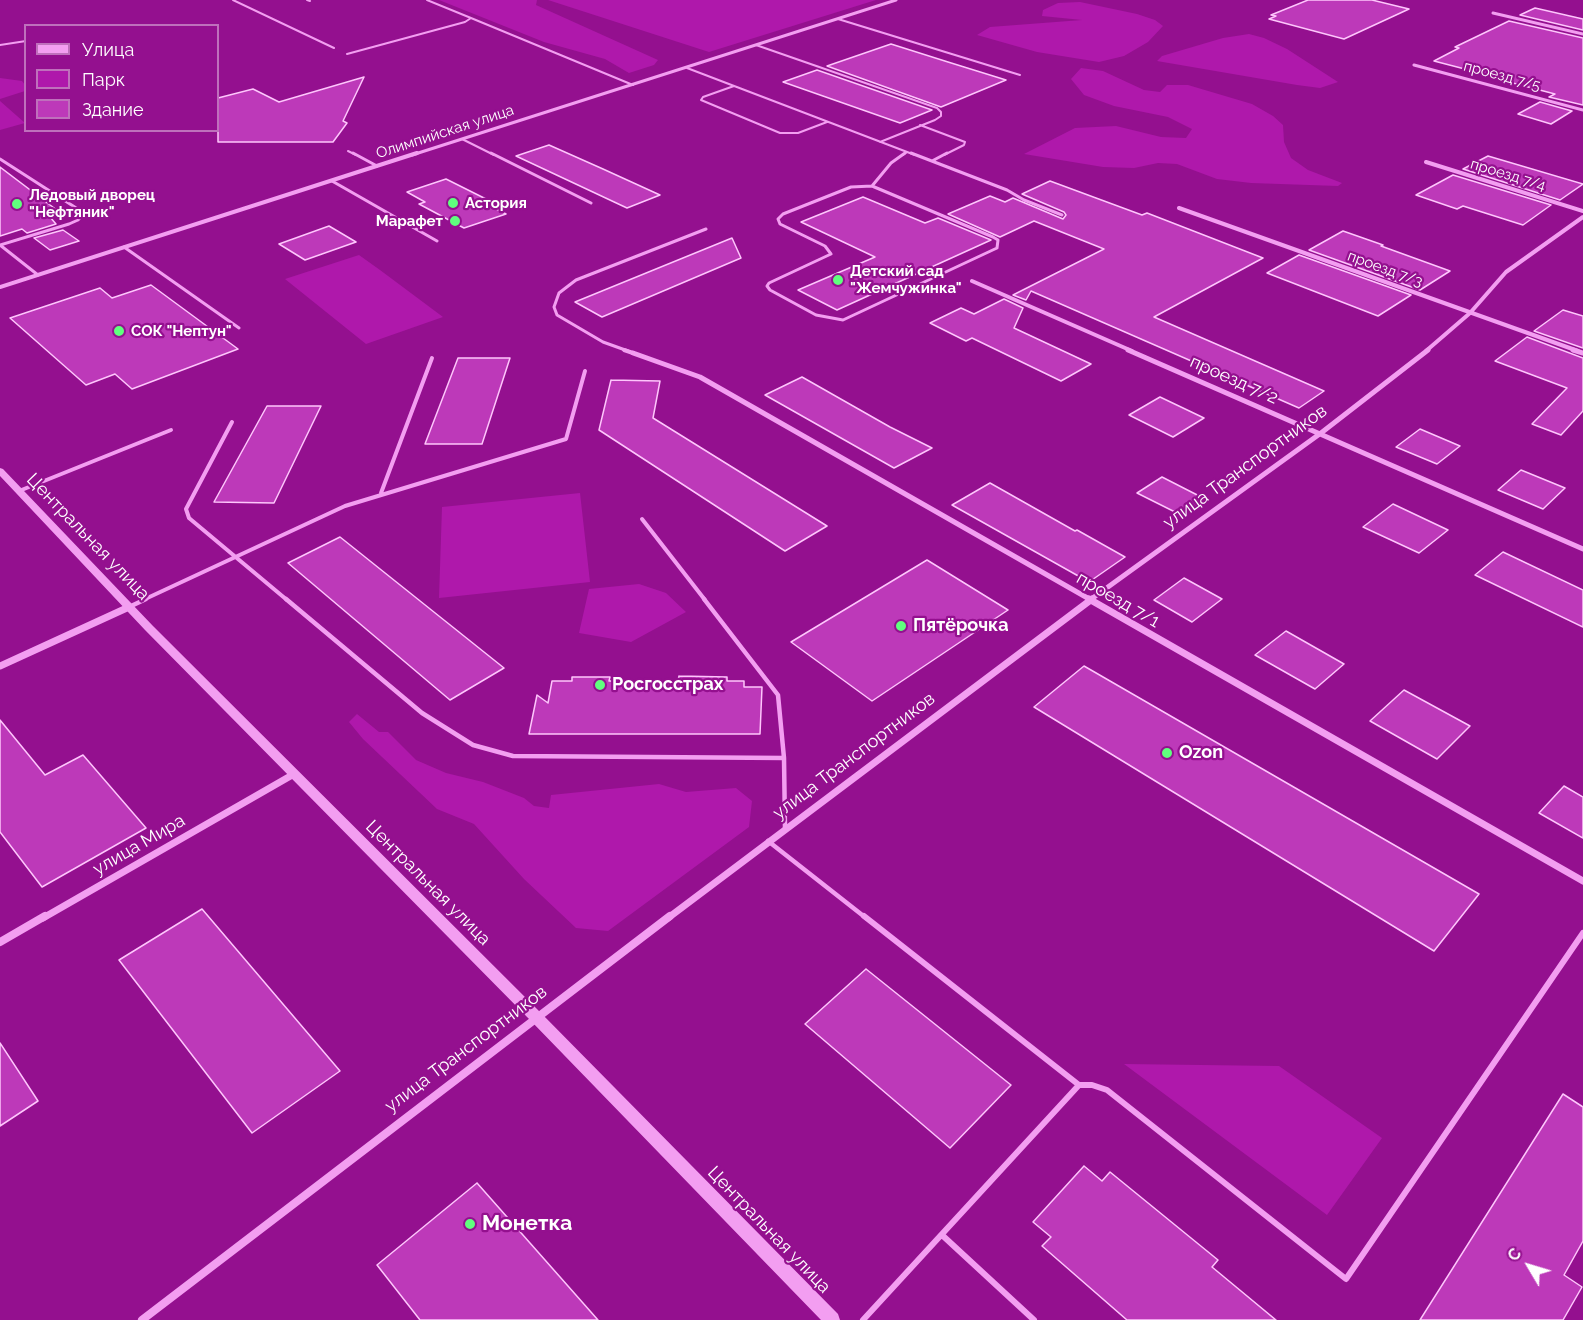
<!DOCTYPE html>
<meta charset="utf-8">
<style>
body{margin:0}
#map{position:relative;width:1583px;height:1320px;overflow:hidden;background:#94108f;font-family:Raleway,sans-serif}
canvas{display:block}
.legend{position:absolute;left:24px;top:24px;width:195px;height:108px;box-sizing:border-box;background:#94108f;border:2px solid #bf70bc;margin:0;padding:8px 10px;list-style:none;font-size:18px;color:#fff}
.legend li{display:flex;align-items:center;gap:12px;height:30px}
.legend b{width:30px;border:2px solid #bf70bc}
.north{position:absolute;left:1499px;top:1236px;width:60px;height:60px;-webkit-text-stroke:4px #94108f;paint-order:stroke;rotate:308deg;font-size:16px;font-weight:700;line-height:24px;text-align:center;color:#fff}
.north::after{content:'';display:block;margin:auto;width:21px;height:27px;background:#fff;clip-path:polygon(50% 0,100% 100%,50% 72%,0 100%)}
</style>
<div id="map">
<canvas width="1583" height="1320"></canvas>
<ul class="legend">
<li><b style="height:8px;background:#f39ef1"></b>Улица</li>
<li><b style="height:16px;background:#af18ab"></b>Парк</li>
<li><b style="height:16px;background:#bd39b9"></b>Здание</li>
</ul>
<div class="north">С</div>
</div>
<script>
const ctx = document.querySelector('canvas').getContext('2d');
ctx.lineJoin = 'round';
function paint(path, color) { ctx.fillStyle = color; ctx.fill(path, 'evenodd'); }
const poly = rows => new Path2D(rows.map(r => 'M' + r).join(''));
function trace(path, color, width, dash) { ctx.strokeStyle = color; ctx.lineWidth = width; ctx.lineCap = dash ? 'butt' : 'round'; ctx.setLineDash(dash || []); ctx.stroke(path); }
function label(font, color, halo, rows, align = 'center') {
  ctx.font = font + ' Raleway,sans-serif'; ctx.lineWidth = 4.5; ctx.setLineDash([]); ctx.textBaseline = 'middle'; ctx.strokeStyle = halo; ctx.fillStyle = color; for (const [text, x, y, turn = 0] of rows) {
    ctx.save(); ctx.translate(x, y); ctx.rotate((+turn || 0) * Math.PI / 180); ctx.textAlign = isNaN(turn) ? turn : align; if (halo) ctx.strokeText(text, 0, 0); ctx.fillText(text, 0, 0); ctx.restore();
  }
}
const green = poly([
 [439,0,537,0,536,5,658,60,654,65,629,73,605,59,544,42],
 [548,0,876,0,709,52],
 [1080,2,1137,14,1155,20,1163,26,1148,42,1124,56,1099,62,1037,52,977,35,990,27,1082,20,1042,16,1043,10,1058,3],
 [1249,34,1264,38,1287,49,1338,82,1320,88,1297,85,1157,61,1162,56,1223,38],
 [1081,68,1103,71,1144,90,1160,92,1167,85,1188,85,1252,104,1273,116,1283,125,1284,142,1291,158,1308,170,1342,183,1338,186,1251,183,1217,179,1177,164,1158,163,1134,168,1103,167,1024,154,1075,128,1116,126,1161,137,1186,138,1192,129,1168,117,1114,106,1084,95,1071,79],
 [0,78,22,81,25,85,25,91,0,99],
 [0,101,25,123,0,130],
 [359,255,380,270,443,317,366,344,285,279],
 [580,493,590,582,439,598,442,507],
 [639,584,666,593,686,612,631,642,579,633,589,589],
 [357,714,379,732,388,732,416,760,446,773,483,782,524,798,534,806,549,808,551,795,659,784,686,792,736,788,752,801,749,827,608,931,576,928,524,879,474,824,437,809,363,739,349,722],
 [1124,1064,1279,1066,1382,1138,1327,1215]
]);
const building = poly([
 [1308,0,1372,0,1409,9,1344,39,1269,19,1276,16,1271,15,1308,0],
 [1535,8,1583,19,1583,30,1520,15,1535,8],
 [1509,21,1583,38,1583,105,1549,97,1555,94,1509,82,1511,81,1434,61,1459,48,1455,47,1509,21],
 [891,44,948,62,1006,80,941,107,827,66,891,44],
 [817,70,932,110,900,123,783,82,817,70],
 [364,77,343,121,347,123,333,142,218,142,218,98,253,89,279,102,364,77],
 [1540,102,1572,111,1551,124,1518,114,1540,102],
 [549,145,603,169,660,195,627,208,516,156,549,145],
 [1488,156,1583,184,1560,200,1463,169,1488,156],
 [0,167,62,214,50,217,56,224,27,233,22,229,0,236,0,167],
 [1453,175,1551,205,1523,225,1463,206,1457,209,1416,195,1453,175],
 [446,179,490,201,485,203,506,214,464,228,419,204,425,202,407,192,446,179],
 [1050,181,1142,215,1147,213,1263,258,1154,317,1324,391,1299,408,1031,291,1026,300,1013,295,1104,249,1034,221,1000,237,948,214,990,196,1005,202,1013,198,1063,219,1066,215,1064,212,1022,194,1050,181],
 [863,197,925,223,938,218,991,240,837,310,798,290,875,257,801,222,863,197],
 [329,226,356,242,305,260,279,244,329,226],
 [63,230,79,241,50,250,34,238,63,230],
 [1343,231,1383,245,1381,246,1450,271,1420,290,1309,250,1343,231],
 [732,238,741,258,602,317,575,302,732,238],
 [1299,255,1411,295,1378,316,1267,273,1299,255],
 [151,285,238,349,132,389,115,374,86,385,10,318,100,288,112,298,151,285],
 [1004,299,1023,308,1014,328,1091,364,1061,381,972,338,966,341,930,323,961,308,974,314,1004,299],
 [1563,310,1583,316,1583,348,1534,331,1563,310],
 [1527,337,1583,358,1583,411,1561,435,1532,424,1567,388,1495,361,1527,337],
 [458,358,510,358,482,444,425,444,458,358],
 [802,377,890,427,932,448,894,468,765,395,802,377],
 [611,380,660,381,653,418,827,526,785,551,599,430,611,380],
 [1160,397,1204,418,1173,437,1129,415,1160,397],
 [267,406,321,406,274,503,214,502,267,406],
 [1420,429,1460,446,1437,464,1396,447,1420,429],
 [1521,470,1565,488,1543,509,1498,490,1521,470],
 [1162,477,1207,500,1183,516,1137,493,1162,477],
 [990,483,1075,531,1077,530,1125,557,1089,582,952,505,990,483],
 [1393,504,1448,530,1419,553,1363,527,1393,504],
 [340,537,504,668,450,700,288,563,340,537],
 [1503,552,1583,590,1583,627,1475,575,1503,552],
 [927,560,1008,610,872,701,791,642,927,560],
 [1184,578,1222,599,1192,622,1154,600,1184,578],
 [1286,631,1344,664,1315,689,1255,655,1286,631],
 [1084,666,1479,894,1434,951,1034,707,1084,666],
 [679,676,727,677,727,681,744,681,744,687,762,687,760,734,529,734,537,695,548,703,552,681,572,681,572,677,610,677,609,681,678,681,679,676],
 [1404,690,1470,726,1437,759,1370,721,1404,690],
 [0,720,45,775,83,755,146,828,42,887,0,832,0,720],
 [1564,786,1583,797,1583,838,1539,813,1564,786],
 [202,909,340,1071,252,1133,119,960,202,909],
 [866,969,1011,1085,950,1148,805,1024,866,969],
 [0,1043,38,1101,0,1126,0,1043],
 [1563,1094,1583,1107,1583,1241,1564,1275,1582,1287,1563,1320,1420,1320,1563,1094],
 [1084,1166,1102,1181,1110,1172,1218,1260,1212,1267,1276,1320,1127,1320,1042,1246,1051,1237,1033,1222,1084,1166],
 [477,1183,598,1320,420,1320,377,1265,477,1183]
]);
const serviceFar4 = poly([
 [233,0,334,48],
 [307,0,310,1],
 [471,18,633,85],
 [838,19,1020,75],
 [0,45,26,41],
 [756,45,937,108,941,112,941,116,935,120,880,142],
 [347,54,465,22,471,18,427,0],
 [687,68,915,155],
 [734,86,703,97,701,100,780,133,798,133,827,122],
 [920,125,965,142,964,145,944,155],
 [462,139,494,155],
 [348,151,356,155],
 [903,155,907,152]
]);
const serviceFar3 = poly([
 [353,153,377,166],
 [491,153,591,203],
 [911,153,1007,190,1024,200,1062,215],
 [0,159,84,213,78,220,69,224,0,245],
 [932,161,947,153],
 [332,181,437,241],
 [872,186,993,237,998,240,997,248,843,320,816,315,770,290,767,286,769,283,831,254,825,246,780,224,778,219,783,214,851,187,872,186],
 [872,186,891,163,905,153],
 [0,245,38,275],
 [124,247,239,328],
 [628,351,603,342,557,315,554,307,559,293,576,280,706,229]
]);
const serviceFar2 = poly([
 [624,350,633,353],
 [232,422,186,509,189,518,287,600],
 [19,491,171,430],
 [381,493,432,358],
 [642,519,705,600],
 [143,600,345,506,566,439,585,371]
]);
const serviceFar1 = poly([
 [286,599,422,713,473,745,513,756,784,758,785,828],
 [704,599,778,695,784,758],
 [129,607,146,599],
 [768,841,866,918]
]);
const service = poly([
 [864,916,1079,1085],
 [942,1235,1034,1320],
 [863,1320,1079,1085,1092,1085,1107,1090,1346,1279,1583,933]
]);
const minorFar4 = poly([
 [1493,13,1583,34],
 [1414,65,1583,110],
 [412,155,896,0]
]);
const minorFar3 = poly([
 [1426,162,1583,211],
 [1179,208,1578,351],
 [972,281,1132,351],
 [0,287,417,153],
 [1426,351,1470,313,1506,272,1583,217]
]);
const minorFar2 = poly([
 [1128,350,1583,549],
 [1573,350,1583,353],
 [633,353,700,377,1091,600],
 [1090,600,1321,433,1428,350]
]);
const minorFar1 = poly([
 [1089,599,1583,881],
 [0,666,129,607],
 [43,918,294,774],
 [668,918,1092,599]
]);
const minor = poly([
 [0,942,45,916],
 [142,1320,670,916]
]);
const tertiary = poly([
 [0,468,3,469,153,626,541,1013,838,1314,840,1320,821,1320,531,1021,145,630,0,476,0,468]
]);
const markers = [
 [453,203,6,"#60ff7e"],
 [17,204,6,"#60ff7e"],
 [455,221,6,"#60ff7e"],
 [838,280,6,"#60ff7e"],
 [119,331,6,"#60ff7e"],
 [901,626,6,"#60ff7e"],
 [600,685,6,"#60ff7e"],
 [1167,753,6,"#60ff7e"],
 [470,1224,6,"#60ff7e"]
];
const farStreetnames = [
 ["проезд 7/5",1502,76,15],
 ["Олимпийская улица",445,132,-18],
 ["проезд 7/4",1508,175,17],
 ["проезд 7/3",1385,269,20]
];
const farPoinames = [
 ["Ледовый дворец",29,195],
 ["\"Нефтяник\"",29,212],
 ["Астория",465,203],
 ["Марафет",443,221,"right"],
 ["Детский сад",850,271],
 ["\"Жемчужинка\"",850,288],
 ["СОК \"Нептун\"",131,331]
];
const streetNames = [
 ["проезд 7/2",1234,380,24],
 ["улица Транспортников",1245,467,-36],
 ["Центральная улица",88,537,46],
 ["проезд 7/1",1118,600,30],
 ["улица Транспортников",854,756,-37],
 ["улица Мира",139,845,-30],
 ["Центральная улица",428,883,45],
 ["улица Транспортников",466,1049,-37],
 ["Центральная улица",769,1230,46]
];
const poiNames = [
 ["Пятёрочка",913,626],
 ["Росгосстрах",612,685],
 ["Ozon",1179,753]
];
const nearPoinames = [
 ["Монетка",482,1224]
];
paint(green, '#af18ab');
paint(building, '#bd39b9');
trace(building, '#fec6fc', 1.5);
trace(serviceFar4, '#f39ef1', 2);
trace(serviceFar3, '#f39ef1', 3);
trace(serviceFar2, '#f39ef1', 4);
trace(serviceFar1, '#f39ef1', 4.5);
trace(service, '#f39ef1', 6);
trace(minorFar4, '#f39ef1', 3);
trace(minorFar3, '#f39ef1', 4);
trace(minorFar2, '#f39ef1', 5);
trace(minorFar1, '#f39ef1', 7);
trace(minor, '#f39ef1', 8);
paint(tertiary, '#f39ef1');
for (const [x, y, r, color] of markers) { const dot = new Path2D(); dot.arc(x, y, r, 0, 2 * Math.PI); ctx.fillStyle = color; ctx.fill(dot); trace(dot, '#94108f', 2); }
label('15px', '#fff', '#94108f', farStreetnames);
label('bold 15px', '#fff', '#94108f', farPoinames, 'left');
label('18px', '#fff', '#94108f', streetNames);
label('bold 18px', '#fff', '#94108f', poiNames, 'left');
label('bold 21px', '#fff', '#94108f', nearPoinames, 'left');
</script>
